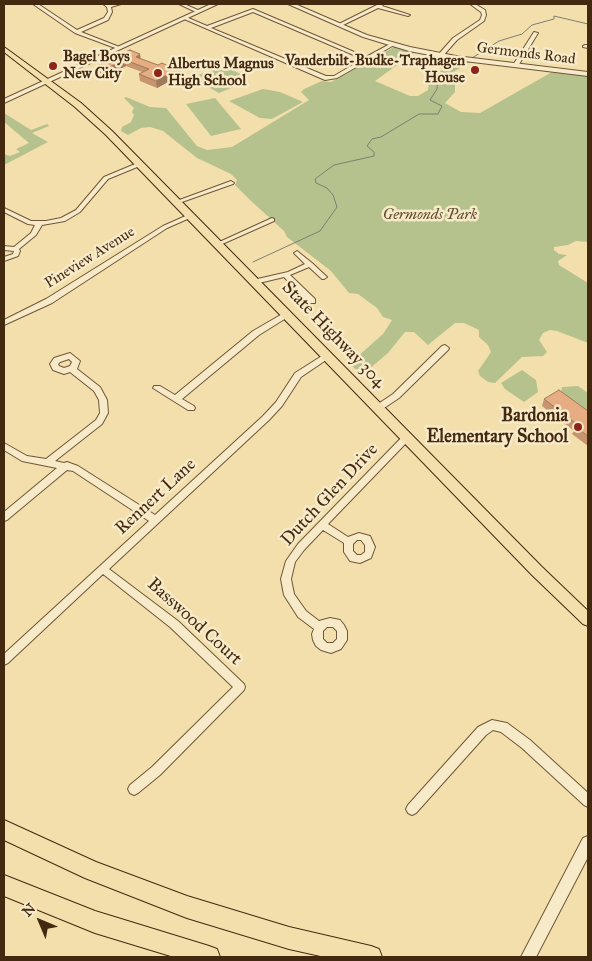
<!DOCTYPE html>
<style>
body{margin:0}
#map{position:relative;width:592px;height:961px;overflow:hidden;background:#f3dfac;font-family:"IM FELL Great Primer",serif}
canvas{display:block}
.frame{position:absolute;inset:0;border:5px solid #442911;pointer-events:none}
.north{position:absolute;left:15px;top:896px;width:50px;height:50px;-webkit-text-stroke:4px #f7eac9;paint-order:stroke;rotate:315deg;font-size:14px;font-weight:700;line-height:20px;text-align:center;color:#442911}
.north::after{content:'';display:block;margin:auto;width:18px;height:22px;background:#442911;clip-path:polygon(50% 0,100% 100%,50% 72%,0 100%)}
</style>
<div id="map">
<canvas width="592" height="961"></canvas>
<div class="frame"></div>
<div class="north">N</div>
</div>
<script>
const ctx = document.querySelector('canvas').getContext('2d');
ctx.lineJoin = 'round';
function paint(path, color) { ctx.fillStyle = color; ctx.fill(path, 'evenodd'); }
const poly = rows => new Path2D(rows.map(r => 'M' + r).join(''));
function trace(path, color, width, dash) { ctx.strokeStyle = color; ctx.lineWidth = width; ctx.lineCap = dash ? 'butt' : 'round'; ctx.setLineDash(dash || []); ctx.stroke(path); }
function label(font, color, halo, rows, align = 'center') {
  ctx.font = font + ' "IM FELL Great Primer",serif'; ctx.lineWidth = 5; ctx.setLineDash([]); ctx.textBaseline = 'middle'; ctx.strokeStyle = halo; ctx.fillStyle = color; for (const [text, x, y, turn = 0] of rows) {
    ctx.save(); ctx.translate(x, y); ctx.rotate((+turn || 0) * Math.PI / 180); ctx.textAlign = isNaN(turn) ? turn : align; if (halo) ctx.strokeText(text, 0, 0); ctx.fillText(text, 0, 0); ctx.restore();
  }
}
const green = poly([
 [394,47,415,52,375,81,410,96,418,96,428,90,430,76,463,61,470,62,450,74,449,79,455,83,455,92,445,103,461,112,480,113,552,72,588,76,588,242,576,241,568,245,554,247,554,250,559,254,567,255,558,261,559,265,588,283,588,343,557,331,550,330,543,333,539,340,547,352,543,356,522,357,495,383,488,382,480,376,478,371,491,352,488,345,479,337,479,330,464,323,455,323,428,345,414,332,405,332,388,353,362,375,351,365,357,357,383,334,392,320,383,317,377,308,358,294,349,293,331,271,287,237,284,231,249,199,235,185,237,180,231,174,197,158,163,131,150,127,141,128,128,135,121,131,122,127,131,122,134,115,132,112,134,108,124,98,126,97,150,107,166,108,197,146,207,150,232,147,309,100,301,92,304,89,322,81,331,82],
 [223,65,242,75,244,79,236,86,219,93,195,80,194,77],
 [263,89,280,92,303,102,272,119,260,118,229,101],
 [215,98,241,129,211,136,186,104],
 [4,113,31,130,47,124,49,126,32,133,48,142,4,165,4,154,10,156,20,152,16,149,29,143,4,122],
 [522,370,536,380,538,392,524,402,505,389,501,383],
 [578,386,588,393,588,413,561,392,562,387]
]);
const stream = poly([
 [472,58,499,41,522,34,532,25,554,19,554,16,588,24],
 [253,262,320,231,337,207,333,195,327,188,316,183,315,179,334,165,374,156,374,152,367,146,372,139,381,137,419,114,438,114,442,106,430,100,437,89,438,76,467,61]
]);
const minor = poly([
 [33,4,38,4,77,30,104,18,108,12,107,7,103,4,121,4,111,7,112,12,108,20,81,32,122,48,118,49,75,33,33,4],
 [179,4,184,4,200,11,196,12,179,4],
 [379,4,384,4,382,6,410,15,408,16,378,8,341,26,337,25,379,4],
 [470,4,475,4,485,10,486,15,484,21,457,40,442,57,438,57,438,55,453,38,480,20,482,15,481,12,470,4],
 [253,9,366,57,390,44,394,45,370,59,370,61,367,61,337,78,325,80,182,18,186,17,207,26,253,9],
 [253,12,363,59,334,76,326,76,211,28,253,12],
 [534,32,538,33,518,66,514,66,513,65,534,32],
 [585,45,588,45,588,48,583,47,583,46,585,45],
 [140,162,143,164,142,165,108,179,80,212,65,221,42,225,36,235,19,249,20,251,18,256,4,261,4,257,13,254,14,251,4,250,4,246,14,247,31,233,35,225,28,224,4,212,4,208,31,221,46,221,61,218,76,210,104,177,140,162],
 [231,181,234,183,233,184,179,203,174,202,231,181],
 [190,214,192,215,192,217,167,228,52,303,4,325,4,320,46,299,163,226,190,214],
 [272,218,274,219,274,221,220,245,216,245,215,244,272,218],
 [297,251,312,263,327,277,324,279,322,279,309,267,290,275,315,299,315,303,309,303,284,277,255,284,253,284,253,280,288,272,305,264,294,253,297,251],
 [284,313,287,313,291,315,259,335,182,399,194,406,195,408,194,410,188,410,153,388,154,386,160,386,175,395,253,331,284,313],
 [445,345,449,348,448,350,399,398,381,410,375,410,374,408,375,406,393,394,442,346,445,345],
 [70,353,80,361,77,369,100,387,107,400,108,413,102,424,55,461,64,463,67,462,78,466,155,515,263,416,276,402,295,373,325,354,331,354,332,356,301,377,282,406,269,420,109,569,178,621,244,684,245,687,244,690,160,775,138,793,134,795,130,793,128,789,130,785,152,767,233,687,170,627,103,574,8,663,4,665,4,654,149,521,73,471,67,470,7,520,4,521,4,512,57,468,22,461,4,450,4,443,27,456,46,459,96,420,100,413,99,400,94,391,70,372,64,374,53,370,50,364,54,358,70,353],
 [69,359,72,362,70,366,64,368,59,366,58,364,60,362,69,359],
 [407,434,410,435,411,437,410,439,328,524,348,537,359,533,370,536,375,547,371,558,360,563,350,561,344,552,344,543,323,530,304,550,295,562,291,579,294,594,306,611,319,621,330,618,340,620,344,625,347,631,347,640,341,649,331,653,321,650,316,646,313,640,312,634,314,629,298,617,284,595,281,579,286,561,298,544,404,435,407,434],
 [357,540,361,540,365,545,365,552,361,555,357,555,353,551,353,544,357,540],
 [327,627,333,627,337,631,337,639,333,643,327,643,323,639,323,631,327,627],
 [492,720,507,723,530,740,588,793,588,807,584,805,522,748,501,732,493,730,486,735,416,813,412,815,408,813,406,809,408,805,478,727,492,720]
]);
const tertiary = poly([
 [211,4,218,4,4,103,4,99,211,4],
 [288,4,295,4,367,35,410,47,456,56,588,72,588,76,456,60,409,51,363,37,288,4],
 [588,836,588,857,536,957,521,957,583,838,588,836]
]);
const primary = poly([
 [4,47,81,103,112,131,542,567,588,611,588,626,583,624,532,575,106,135,75,107,4,52,4,47]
]);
const motorway = poly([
 [4,820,96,862,187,896,289,927,371,946,379,949,382,957,325,957,289,949,187,918,85,878,4,840,4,820],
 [4,875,95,911,209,946,217,949,220,957,174,957,95,933,4,896,4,875]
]);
const wall = poly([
 [130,50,141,59,184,80,176,84,168,82,157,88,140,81,139,74,142,72,126,66,106,76,98,72,97,66],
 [544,399,588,411,588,446,572,434,574,431,542,406]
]);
const shadedWall = poly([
 [140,54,141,61,136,57],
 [125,60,126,66,106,76,105,69],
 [183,73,184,80,176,84,175,77],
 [167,75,168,82,157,88,156,81]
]);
const building = poly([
 [130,50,140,54,136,57,158,65,162,63,183,73,175,77,167,75,156,81,139,74,149,69,125,60,105,69,97,66,130,50],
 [559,390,588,411,588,436,575,427,578,425,544,399,559,390]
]);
const markers = [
 [53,66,5,"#8f2418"],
 [475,70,5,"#8f2418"],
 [158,73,5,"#8f2418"],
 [578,427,5,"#8f2418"]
];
const farStreetnames = [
 ["Germonds Road",526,54,7],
 ["Pineview Avenue",90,258,-32]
];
const farPoinames = [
 ["Bagel Boys",63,57],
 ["New City",63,74],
 ["Vanderbilt-Budke-Traphagen",465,61,"right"],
 ["House",465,78,"right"],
 ["Albertus Magnus",168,64],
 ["High School",168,81]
];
const farParknames = [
 ["Germonds Park",430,215]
];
const streetNames = [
 ["State Highway 304",333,335,46],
 ["Dutch Glen Drive",330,495,-47],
 ["Rennert Lane",156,497,-43],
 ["Basswood Court",194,622,42]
];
const poiNames = [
 ["Bardonia",568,417],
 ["Elementary School",568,438]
];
paint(green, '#b6c28d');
trace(stream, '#7c7f74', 1);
trace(minor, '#705638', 2);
trace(tertiary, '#705638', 2);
trace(primary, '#442911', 2);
trace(motorway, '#442911', 2);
paint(minor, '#f7eac9');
paint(tertiary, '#f7eac9');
paint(primary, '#f3dfac');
paint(motorway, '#f3dfac');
paint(wall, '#c69570');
paint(shadedWall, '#a1795b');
paint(building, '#e6ad82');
trace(building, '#a1795b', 1);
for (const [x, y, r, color] of markers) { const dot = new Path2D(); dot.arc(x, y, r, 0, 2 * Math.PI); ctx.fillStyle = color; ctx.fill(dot); trace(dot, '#f7eac9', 2); }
label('15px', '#442911', '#f7eac9', farStreetnames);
label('bold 15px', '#442911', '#f7eac9', farPoinames, 'left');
label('italic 15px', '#604f30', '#f7eac9', farParknames);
label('18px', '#442911', '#f7eac9', streetNames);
label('bold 18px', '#442911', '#f7eac9', poiNames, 'right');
</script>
